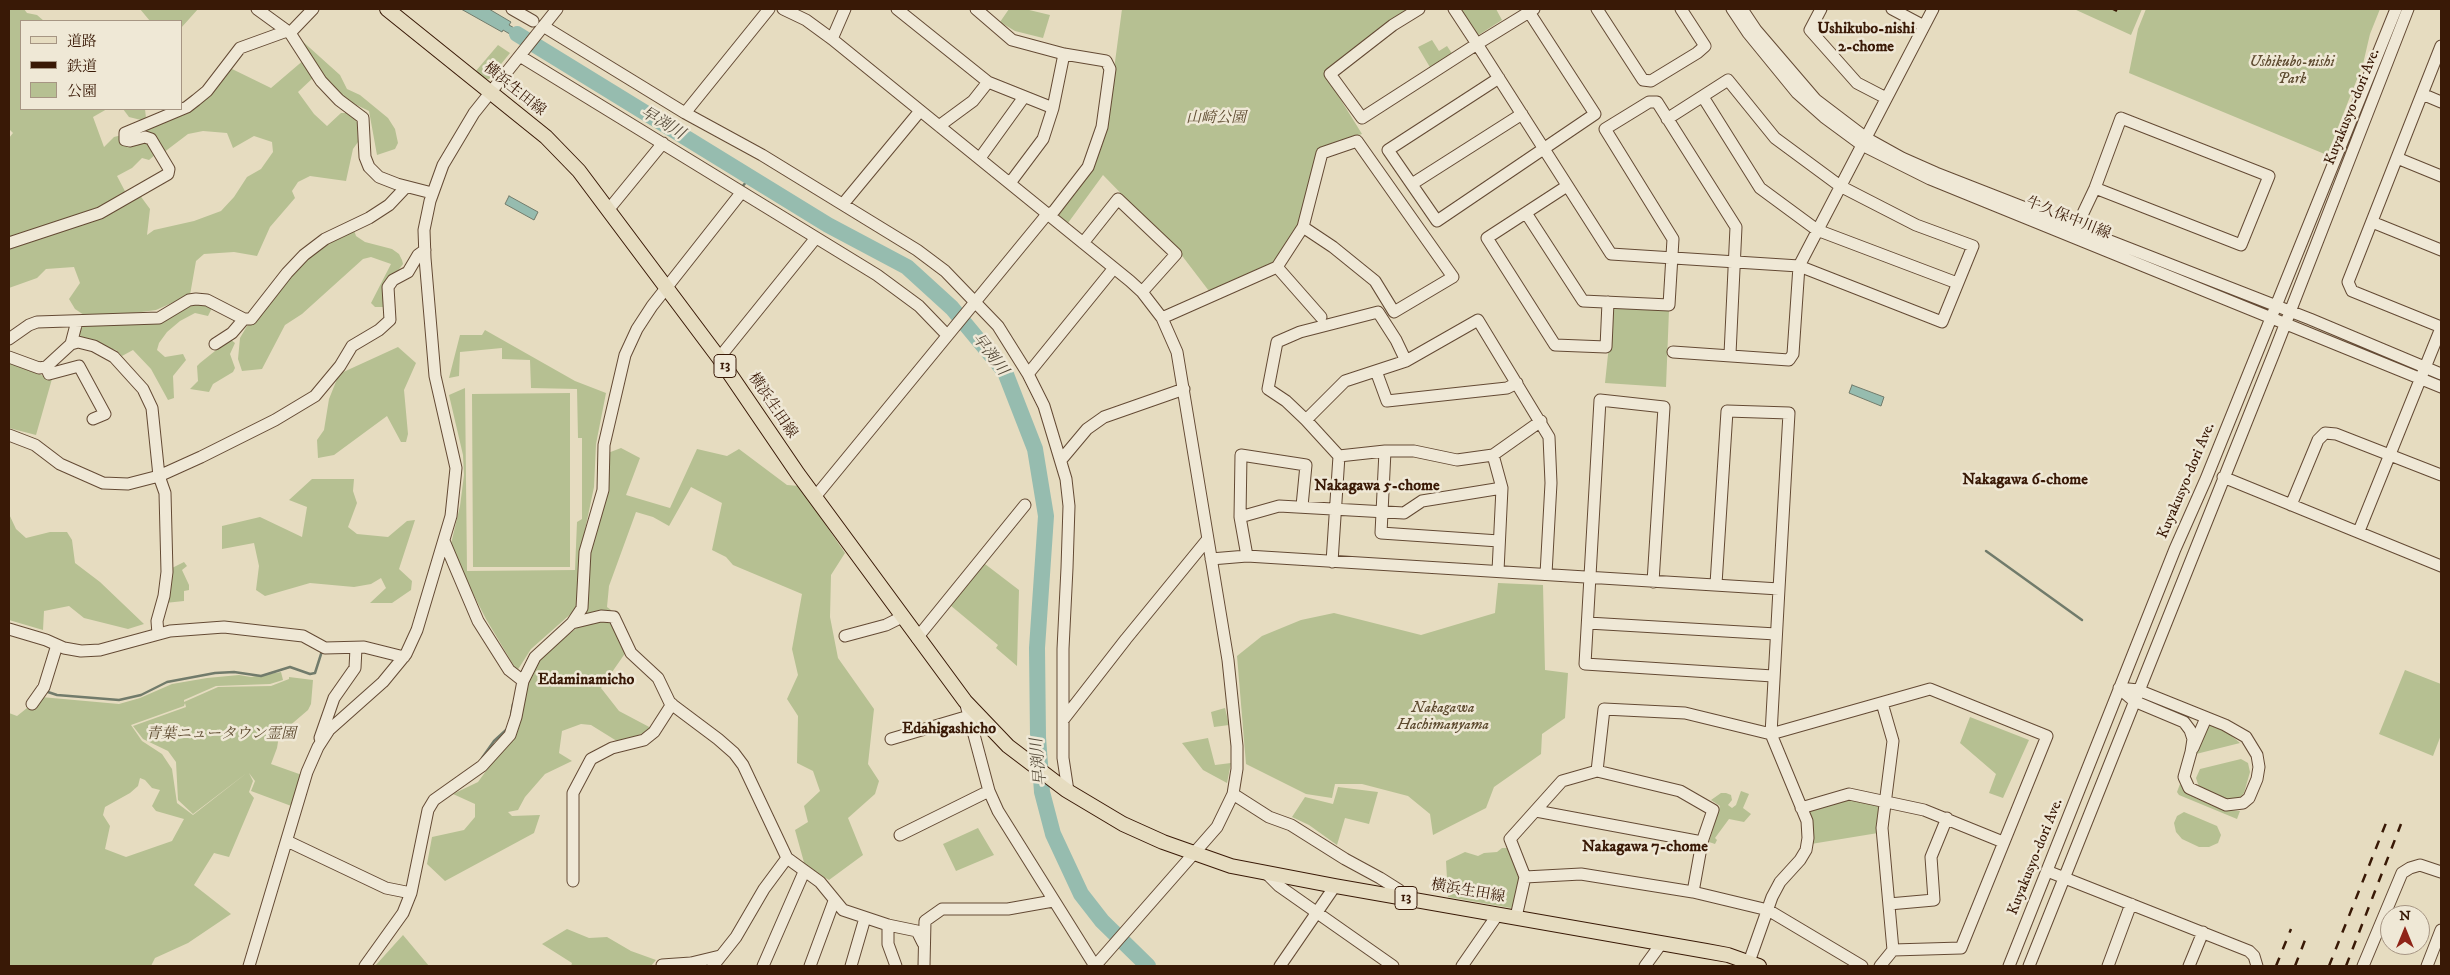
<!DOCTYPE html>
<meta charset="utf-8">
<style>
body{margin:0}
#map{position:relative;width:2450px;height:975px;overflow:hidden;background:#e6dcc0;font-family:"IM FELL DW Pica","Noto Serif JP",serif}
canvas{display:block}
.frame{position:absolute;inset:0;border:10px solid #391906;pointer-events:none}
.legend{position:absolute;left:20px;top:20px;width:162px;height:90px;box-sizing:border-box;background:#efe8d6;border:1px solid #a69583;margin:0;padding:6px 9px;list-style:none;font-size:15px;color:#391906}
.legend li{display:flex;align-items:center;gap:10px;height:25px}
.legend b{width:25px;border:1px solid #a69583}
.north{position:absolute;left:2380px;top:905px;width:50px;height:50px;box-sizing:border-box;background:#efe8d6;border:1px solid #a69583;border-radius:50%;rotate:0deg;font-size:14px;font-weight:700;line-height:20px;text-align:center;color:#391906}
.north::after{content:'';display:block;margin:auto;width:18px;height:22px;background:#8f2418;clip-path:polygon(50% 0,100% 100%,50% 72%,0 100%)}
</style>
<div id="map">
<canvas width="2450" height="975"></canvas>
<div class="frame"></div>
<ul class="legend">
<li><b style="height:6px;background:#e6dcc0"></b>道路</li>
<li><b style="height:6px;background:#391906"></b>鉄道</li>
<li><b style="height:14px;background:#b6c092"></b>公園</li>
</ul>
<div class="north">N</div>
</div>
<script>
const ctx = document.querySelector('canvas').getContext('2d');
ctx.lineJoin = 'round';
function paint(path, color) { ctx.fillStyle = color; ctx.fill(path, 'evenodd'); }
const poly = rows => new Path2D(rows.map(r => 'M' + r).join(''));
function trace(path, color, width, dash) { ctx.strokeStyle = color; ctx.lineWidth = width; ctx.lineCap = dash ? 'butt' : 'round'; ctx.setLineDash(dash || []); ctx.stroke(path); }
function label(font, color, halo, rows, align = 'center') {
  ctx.font = font + ' "IM FELL DW Pica","Noto Serif JP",serif'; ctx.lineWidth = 5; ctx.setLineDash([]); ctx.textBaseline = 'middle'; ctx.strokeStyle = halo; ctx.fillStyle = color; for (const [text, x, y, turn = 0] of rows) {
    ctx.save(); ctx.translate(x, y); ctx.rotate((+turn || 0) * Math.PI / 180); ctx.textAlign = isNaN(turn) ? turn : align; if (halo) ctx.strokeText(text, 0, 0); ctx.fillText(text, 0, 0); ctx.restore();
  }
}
const green = poly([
 [9,9,24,9,27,13,37,15,44,21,21,21,21,109,107,109,93,117,104,147,114,137,122,135,149,142,156,154,149,160,142,158,132,168,117,176,127,195,110,204,9,241,9,138,13,133,9,129],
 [140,9,198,9,181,28,181,21,150,21],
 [1009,9,1025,9,1050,15,1043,38,1015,31,1000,22],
 [1122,9,1411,9,1326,76,1362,134,1321,147,1301,223,1273,262,1209,291,1183,257,1103,175,1068,223,1059,216,1059,212,1106,130],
 [1458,9,1496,9,1502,20,1477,36],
 [2074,9,2142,9,2131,35],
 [2146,9,2380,9,2370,34,2363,64,2327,155,2129,73,2138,29],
 [300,39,340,75,347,89,360,95,388,118,395,129,398,143,395,149,377,155,369,111,342,98,333,91],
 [1432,40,1439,51,1447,46,1453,55,1431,69,1418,47],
 [498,45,510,53,489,79,485,80,475,72],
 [305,59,315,76,298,92,314,114,327,126,341,113,350,113,357,122,358,142,353,149,346,181,310,176,298,182,292,191,295,198,270,227,257,256,234,252,204,254,196,261,190,295,156,310,119,315,87,317,75,309,69,299,80,283,74,267,46,269,37,278,9,288,9,246,139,194,150,209,147,235,154,230,194,221,221,211,234,197,247,177,261,169,273,152,272,142,254,136,233,148,227,133,203,131,188,134,163,153,159,146,127,138,157,123,230,68,271,88],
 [123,109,145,109,146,118,141,120,129,117],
 [354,230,356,236,365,242,392,249,399,254,402,260,403,264,397,272,383,307,375,307,371,303,391,264,371,257,363,259,302,314,285,325,262,369,242,371,238,359,240,338,247,326,293,269,325,242],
 [189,304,206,304,212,308,208,316,195,313,180,321,167,332,159,343,157,350,165,357,183,354,186,360,173,376,174,398,168,400,151,369,133,350,122,356,116,350,79,340,76,329,81,323,140,323],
 [1613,307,1669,310,1666,387,1605,383],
 [485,330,575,381,606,393,596,444,594,487,581,549,578,600,574,611,531,649,517,671,486,619,462,572,451,544,460,506,464,475,463,455,449,395,465,388,467,571,575,570,577,522,582,519,582,438,578,438,577,389,531,388,530,360,502,359,502,348,460,352,459,376,449,378,460,335,482,335],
 [230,339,235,343,230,354,235,368,233,372,213,384,209,392,190,389,198,381,197,366,200,363],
 [398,347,416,363,404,390,408,434,406,442,401,442,387,416,334,455,318,458,317,440,324,430,329,399,339,374],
 [9,363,52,379,36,435,9,428],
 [570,393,570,567,473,567,472,394],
 [621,448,640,458,626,495,670,508,697,449,727,456,739,449,787,485,799,486,845,553,831,575,830,617,838,658,874,709,868,764,879,781,875,794,848,818,863,855,829,880,805,866,795,830,808,822,804,806,820,791,813,771,797,763,798,716,787,699,798,675,792,649,802,594,733,565,726,557,712,550,722,503,691,487,669,526,653,517,636,512,609,586,607,607,611,610,615,628,626,652,601,688,619,711,653,729,620,743,591,725,581,724,562,731,559,753,572,761,545,774,525,797,518,810,508,812,512,816,540,815,534,833,445,881,427,864,432,837,464,830,475,817,475,804,453,794,478,782,520,724,525,686,545,652,581,625,581,607,600,491,600,456],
 [312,479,354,479,353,491,357,503,348,527,357,534,388,537,407,521,415,520,399,569,412,581,411,590,392,603,370,603,386,588,381,578,371,584,354,587,310,583,265,596,256,590,259,566,254,543,222,549,222,526,260,517,302,537,307,507,289,500],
 [9,514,16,529,26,538,50,532,67,532,72,540,75,563,100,582,144,624,128,629,84,618,69,606,44,611,43,630,9,620],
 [184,562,187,566,182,570,189,585,189,590,184,591,184,601,165,603,170,569],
 [985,564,1019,590,1017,666,996,648,998,645,950,605],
 [1498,583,1543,585,1545,670,1568,673,1565,718,1542,734,1541,754,1494,787,1486,808,1433,835,1430,814,1408,796,1362,784,1335,784,1332,798,1306,794,1246,764,1237,656,1262,636,1301,620,1334,613,1421,635,1495,613],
 [2405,670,2441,684,2441,735,2433,756,2379,734],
 [281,672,283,680,270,684,216,686,184,700,184,702,218,687,271,686,289,679,289,677,313,680,311,704,308,710,287,728,281,724,277,748,271,764,302,775,294,807,251,791,255,781,249,773,253,781,249,792,254,798,229,857,214,853,194,885,231,914,188,943,155,958,151,966,9,966,9,713,17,716,41,697,119,704,140,698,172,684,207,678,239,675,251,677],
 [185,703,186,707,133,726,143,739,168,751,176,762,178,800,193,814,248,772,193,815,177,803,172,769,162,754,142,741,131,725,184,706],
 [140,778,145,780,152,788,160,790,152,806,156,811,184,819,172,841,126,857,105,849,110,826,103,815,105,807,130,793,138,786],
 [1225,708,1229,725,1214,727,1211,712],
 [1970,717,2029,740,2003,798,1989,793,1996,774,1960,743],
 [2207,724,2227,732,2240,743,2196,754],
 [1208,738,1215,765,1231,763,1227,783,1203,770,1182,743],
 [2241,759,2248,763,2250,772,2244,793,2239,799,2230,801,2199,787,2196,778,2200,769],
 [2180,784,2193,797,2223,810,2240,811,2237,819,2179,795,2177,792],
 [1338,787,1378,792,1369,824,1345,818,1337,845,1309,825,1292,817,1305,797,1333,804],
 [1741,791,1749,794,1743,808,1751,814,1744,822,1729,819,1715,838,1717,840,1715,844,1709,842,1720,806,1711,800,1721,793,1726,793,1731,795,1732,800,1728,805,1732,808,1736,805],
 [1849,798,1881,803,1878,833,1811,844,1806,810],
 [2184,812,2217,826,2221,835,2218,843,2209,847,2199,847,2182,839,2176,832,2174,823,2177,816],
 [978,828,994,855,956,871,943,844],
 [1502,848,1510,848,1520,876,1515,906,1511,908,1448,897,1446,861,1465,852,1478,856,1484,853,1497,852],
 [567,929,589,938,607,937,631,951,656,960,651,966,571,966,572,963,542,944],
 [403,935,429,966,375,966]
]);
const water = poly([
 [461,9,489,9,511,22,509,25,530,37,525,43,503,30,502,32,461,9],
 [509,196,538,212,534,220,505,204,509,196],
 [1852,385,1884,397,1881,406,1849,393,1852,385]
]);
const stream = poly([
 [742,187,751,176],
 [1986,551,2082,620],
 [45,691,57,695,119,700,141,695,167,682,215,673,234,672,261,676,290,667,310,674,315,673,322,651],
 [511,716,513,704],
 [482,758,494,741,506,730]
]);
const river = poly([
 [517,34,828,225,907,267,952,308,1005,372,1035,449,1046,516,1037,648,1038,737,1042,792,1053,834,1081,894,1102,921,1148,966]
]);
const minor = poly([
 [257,9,290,33,313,9],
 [512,9,533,21],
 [783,9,806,20,832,39,1130,281,1142,292,1162,318,1177,352,1228,660,1237,746,1237,769,1233,794,1217,827,1095,966],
 [897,9,988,82,1053,108],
 [1419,9,1393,25,1330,74,1362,118,1477,44,1454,9],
 [1534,9,1477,44,1611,254,1799,266,1933,9],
 [1597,9,1643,80,1651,81,1697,53,1705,46,1681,9],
 [1732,9,1748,33,1797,93,1824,117,1862,145,1930,179,2441,387],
 [1742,9,1756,30,1816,100,1866,138,1902,158,1936,173,2310,319,2441,374],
 [1821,9,1810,30,1857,83,1886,98],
 [1892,9,1924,26],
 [543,26,685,113,762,155,917,250,945,271,998,326,1028,374,1044,406,1066,479,1069,506,1067,568,1063,649,1063,758,1068,791],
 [290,33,321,81,339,100,363,118,365,157,369,167,379,177,397,184,432,193],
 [832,39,845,9],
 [523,58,877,275,919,306,946,334],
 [1499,78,1388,150,1437,221,1595,114,1529,12],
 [2422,94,2441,46],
 [1703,97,1760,188,1817,230,1957,283],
 [2441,102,2422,94,2348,282,2352,291,2441,327],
 [685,113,769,9],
 [1667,119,1728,80,1775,138,1840,186,1916,225,1973,246,1942,322,1799,266,1793,354,1789,360,1673,352],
 [939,126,973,101,988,82],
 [980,158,1024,97],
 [2397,158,2441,176],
 [1010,183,1043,139,1053,108,1064,54],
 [1412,184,1522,114],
 [1567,186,1487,238,1555,345,1606,347,1608,302],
 [843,204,920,111],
 [609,209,663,143],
 [1526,213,1583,301,1669,305,1673,239,1605,129,1649,102,1657,102,1736,227,1730,354],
 [2372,222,2441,250],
 [2076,228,2095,188,2121,118,2269,176,2241,245,2095,188],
 [9,243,100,213,168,174,169,169,151,139,145,137,130,141,125,140,125,133,187,107,196,100,207,91,240,48,287,31],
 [1083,243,1118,199,1176,254,1142,292],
 [1277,267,1321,317],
 [1162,318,1277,267,1303,227,1322,153,1357,141,1453,277,1394,312,1375,281,1333,247,1303,227],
 [9,339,29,325,37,322,159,318,189,300,196,299,207,300,244,319],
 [71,344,77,321],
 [215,344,232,333,244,319,251,319,287,273,304,255,325,239,369,218,389,205,406,187],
 [9,357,39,368,46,367,71,344,78,342,94,346,114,357,143,389,152,408,159,476,165,493,167,572,164,596,157,621,158,634],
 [719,358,815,239],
 [46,367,49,374,79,366,105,414,93,419],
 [1376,371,1387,401,1507,388,1517,383],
 [1028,374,1114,268],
 [1306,420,1286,401,1268,389,1277,342,1300,332,1378,312,1396,340,1406,361],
 [9,435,35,445,60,464,103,483,128,484,159,476,201,457,275,420,315,396,340,366,352,346,379,330,390,320,388,287,393,280,408,272,418,255,425,250],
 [1385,451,1381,533,1499,541],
 [1493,455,1541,421],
 [1339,456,1385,451,1414,451,1457,460,1493,455,1502,488,1498,571],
 [1061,460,1087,429,1104,417,1184,389],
 [2223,477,2441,566],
 [815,497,1044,218,1054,211,1088,167,1102,127,1110,69,1106,61,1064,54,1012,40,976,9],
 [2291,505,2318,440,2325,433,2336,434,2441,475],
 [1240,517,1241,455,1306,465,1302,506],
 [2359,531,2441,328],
 [1247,556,1240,517,1279,506,1404,513,1422,501,1502,488],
 [1211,559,1247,556,1779,589,1771,734,1807,821,1808,838,1806,850,1800,860,1780,882,1772,897,1749,962],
 [1332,562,1339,456,1306,420,1345,381,1406,361,1478,320,1549,437,1551,483,1546,574],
 [1653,582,1664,407,1600,400,1585,664,1773,676],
 [1716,584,1727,411,1789,413,1779,589],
 [572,623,601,616,614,617,631,653,658,678,670,703,718,739,734,753,743,765,787,858,764,889,736,937,713,966],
 [1588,623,1776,634],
 [9,629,46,640,64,648,81,651,100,650,170,631,224,627,303,636,325,648,364,647,404,657],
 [845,636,886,625,902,617],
 [917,638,1025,505],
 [523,681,535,657,572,623,582,608,585,552,603,490,604,445,625,355,637,329,652,306,741,193],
 [2119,688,2138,690,2225,725,2246,737,2257,755,2259,767,2257,779,2249,798,2243,803,2226,805,2189,788,2184,777,2191,752,2193,739,2190,730,2184,722,2134,701,2119,688],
 [965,701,989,791,998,811,1095,966],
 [32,704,44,687,57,645],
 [1063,720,1126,639,1207,540],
 [320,738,334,698,355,668,356,648],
 [891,739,969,716],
 [2193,748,2206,718],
 [1597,771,1604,709,1685,713,1771,734,1930,689,2047,736,1961,948,1893,950],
 [1233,794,1269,817,1291,825,1345,859,1380,878,1399,890,1402,897],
 [1801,808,1849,794,1924,810,2003,842],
 [1536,811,1702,842],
 [900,835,989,791],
 [287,841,386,888,411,893],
 [787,858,820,882,843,910,888,925,917,931,923,943],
 [2047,871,2249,951,2254,956,2257,966],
 [1267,874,1279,886,1393,966],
 [1525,877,1510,839,1562,781,1597,771,1680,791,1713,810,1702,842,1693,892],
 [573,881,573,793,591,759,612,748,644,740,654,732,672,704],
 [1889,904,1934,900,1931,857,1947,818],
 [1516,917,1525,877,1581,874,1693,892,1768,910,1862,966],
 [888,925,888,944,896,966],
 [662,965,691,963,720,956],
 [249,966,307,772,318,747,329,730,383,682,406,654,417,630,451,516,456,468,435,376,425,258,424,230,430,201,443,165,474,113,557,9],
 [365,966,403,913,411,893,428,810,434,800,482,766,510,735,516,717,523,681,509,670,478,621,444,541],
 [763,966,804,872],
 [810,966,834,901],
 [851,966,865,918],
 [924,966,925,921,942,909,1008,909,1053,901],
 [1280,966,1335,886],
 [1462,966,1498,914],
 [1645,966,1661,944],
 [1880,966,1893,950,1882,828,1893,741,1882,703],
 [2009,966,2175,549,2206,479,2396,9],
 [2029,966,2274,353,2408,9],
 [2108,966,2131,904],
 [2189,966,2203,932],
 [2363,966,2402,873,2410,868,2420,865,2441,872],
 [2427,966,2441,930]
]);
const major = poly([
 [387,9,546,137,579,171,719,358,798,474,965,701,1008,746,1066,790,1123,824,1163,842,1231,866,1335,886,1706,951,1728,955,1759,966]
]);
const rail = poly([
 [2113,9,2117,11],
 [2276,966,2291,929],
 [2295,966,2307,935],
 [2329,966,2388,818],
 [2346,966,2401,824]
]);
const shields = [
 [725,366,22],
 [1406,898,22]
];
const shieldNames = [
 ["13",725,366],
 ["13",1406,898]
];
const parkNames = [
 ["Ushikubo-nishi",2292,63],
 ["Park",2292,80],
 ["山崎公園",1216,119],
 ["Nakagawa",1443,709],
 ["Hachimanyama",1443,726],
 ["青葉ニュータウン霊園",221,735]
];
const streetNames = [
 ["横浜生田線",514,90,39],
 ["Kuyakusyo-dori Ave.",2353,107,-68],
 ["牛久保中川線",2068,219,22],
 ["横浜生田線",772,406,56],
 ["Kuyakusyo-dori Ave.",2187,481,-67],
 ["Kuyakusyo-dori Ave.",2036,857,-68],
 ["横浜生田線",1468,892,10]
];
const neighbourhoodNames = [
 ["Ushikubo-nishi",1866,30],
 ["2-chome",1866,48],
 ["Nakagawa 6-chome",2025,481],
 ["Nakagawa 5-chome",1377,487],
 ["Edaminamicho",586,681],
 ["Edahigashicho",949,730],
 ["Nakagawa 7-chome",1645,848]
];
const waterNames = [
 ["早渕川",662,124,31],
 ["早渕川",989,355,53],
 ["早渕川",1040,762,-95]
];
paint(green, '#b6c092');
paint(water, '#96bcaf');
trace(water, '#717b6b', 1);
trace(stream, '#717b6b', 2.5);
trace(river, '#96bcaf', 16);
trace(minor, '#644a34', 13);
trace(major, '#391906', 16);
trace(minor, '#efe8d6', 11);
trace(major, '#e6dcc0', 14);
trace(rail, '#391906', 2.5, [9, 9]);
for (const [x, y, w] of shields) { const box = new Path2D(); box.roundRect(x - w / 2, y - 11.5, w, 23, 4); ctx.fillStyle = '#efe8d6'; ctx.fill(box); trace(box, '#391906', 1); }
label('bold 14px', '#391906', null, shieldNames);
label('italic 15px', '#5e4b30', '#efe8d6', parkNames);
label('15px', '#391906', '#efe8d6', streetNames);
label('bold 16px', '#391906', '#efe8d6', neighbourhoodNames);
label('italic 16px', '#554a39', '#efe8d6', waterNames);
</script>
